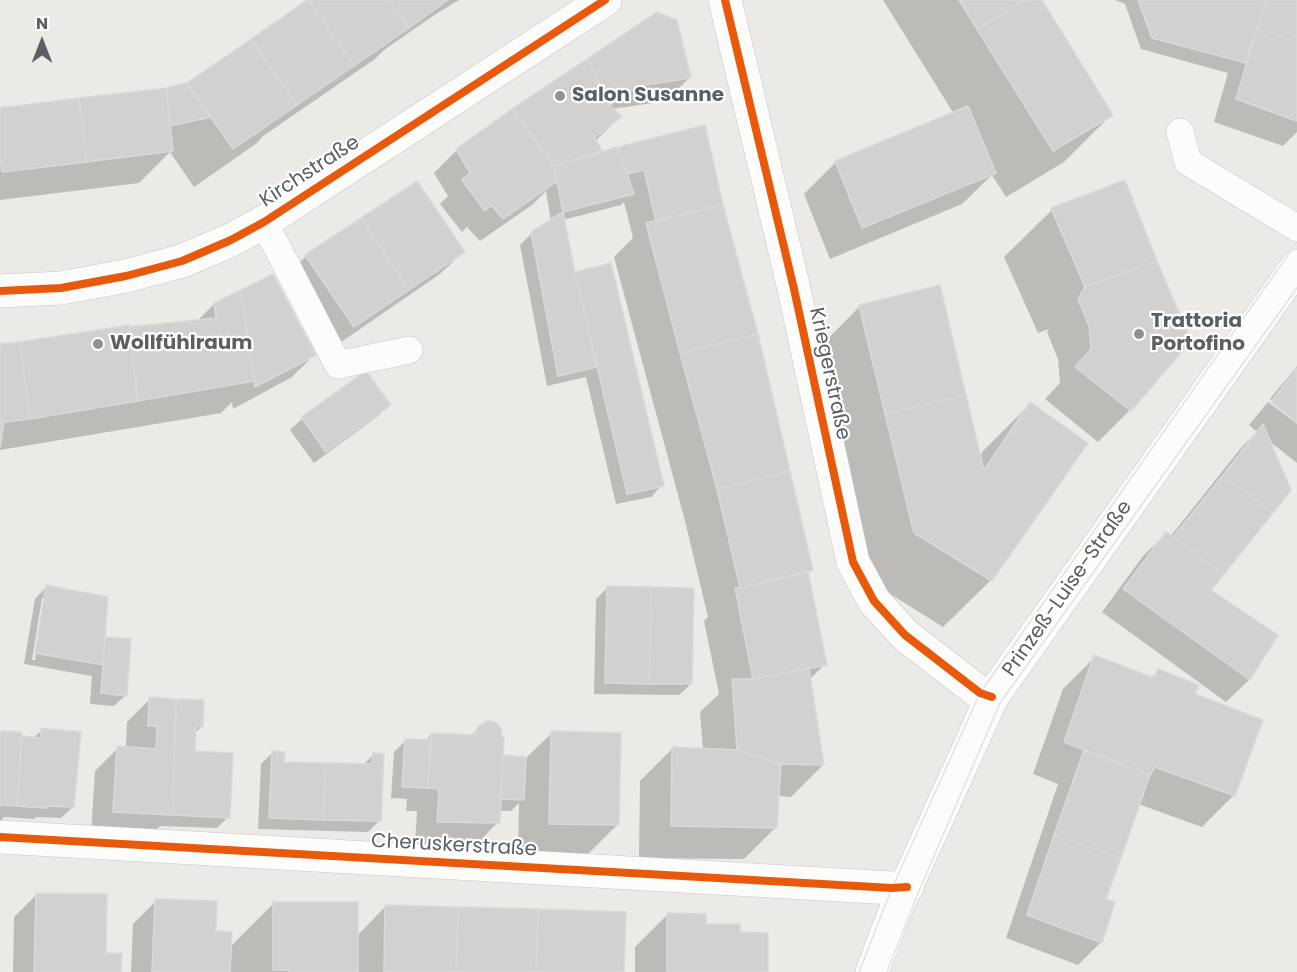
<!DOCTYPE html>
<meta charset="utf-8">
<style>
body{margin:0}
#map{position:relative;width:1297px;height:972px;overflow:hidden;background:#eceae6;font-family:Poppins,sans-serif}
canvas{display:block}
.north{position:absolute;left:12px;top:12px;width:60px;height:60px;-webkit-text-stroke:4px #fff;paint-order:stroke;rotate:0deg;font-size:16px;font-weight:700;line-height:24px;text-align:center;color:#5c6064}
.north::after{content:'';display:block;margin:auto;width:21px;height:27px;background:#5c6064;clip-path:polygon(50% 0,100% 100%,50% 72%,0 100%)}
</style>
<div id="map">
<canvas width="1297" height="972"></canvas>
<div class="north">N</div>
</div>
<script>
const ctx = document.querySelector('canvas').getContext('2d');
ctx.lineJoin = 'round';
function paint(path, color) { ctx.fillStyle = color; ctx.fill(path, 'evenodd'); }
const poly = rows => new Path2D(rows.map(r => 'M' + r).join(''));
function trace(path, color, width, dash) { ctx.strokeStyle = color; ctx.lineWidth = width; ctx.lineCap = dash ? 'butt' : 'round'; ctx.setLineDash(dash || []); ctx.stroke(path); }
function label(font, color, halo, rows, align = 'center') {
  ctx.font = font + ' Poppins,sans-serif'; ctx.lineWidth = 4.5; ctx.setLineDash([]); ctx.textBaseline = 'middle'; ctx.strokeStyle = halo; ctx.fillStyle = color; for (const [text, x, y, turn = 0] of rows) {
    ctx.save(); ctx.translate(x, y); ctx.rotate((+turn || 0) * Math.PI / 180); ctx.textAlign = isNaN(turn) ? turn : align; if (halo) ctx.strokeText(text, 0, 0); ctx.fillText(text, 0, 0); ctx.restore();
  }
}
const shadow = poly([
 [310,0,459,0,436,14,384,50,375,59,263,136,257,143,194,187,170,152,139,183,0,200,0,109,166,89,188,85],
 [883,0,1040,0,1111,115,1064,162,1006,197,992,175,962,204,830,259,804,194,836,162,954,114],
 [1115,0,1297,0,1297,132,1283,146,1214,122,1228,73,1141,49,1125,4],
 [658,14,689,78,667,101,611,109,620,117,595,141,601,151,597,155,704,127,811,570,807,574,825,664,809,680,823,765,791,797,778,796,776,827,744,859,639,858,640,781,672,749,703,750,700,712,719,694,704,621,708,617,685,521,614,257,633,238,624,202,621,205,563,220,574,274,610,265,662,485,651,497,616,504,586,377,547,386,520,245,532,233,551,221,546,191,532,205,480,241,467,227,462,232,440,204,448,196,434,173,457,150],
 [573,159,573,162,548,170,547,167],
 [1125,182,1130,410,1098,442,1045,399,1060,383,1058,359,1047,332,1049,329,1038,333,1004,257,1052,210],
 [463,252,440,274,331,349,283,279,306,256],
 [242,291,314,355,292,377,233,409,232,402,221,413,0,450,0,346,197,321,214,304],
 [860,306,980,456,983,451,1030,404,991,580,943,627,868,580,813,354],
 [1297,366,1297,421,1270,399],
 [366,373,389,405,378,416,314,463,290,430,302,419],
 [1268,402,1297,424,1297,463,1268,440,1290,490,1209,591,1276,635,1249,680,1226,702,1102,612,1143,556,1166,534,1170,537,1240,449,1257,432,1249,425],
 [46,587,104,638,126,695,114,706,90,704,92,676,24,664,35,599],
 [42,598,45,598,35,660,32,660],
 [607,588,691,684,679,695,594,694,596,599],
 [1095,657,1151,678,1158,671,1193,695,1234,795,1202,827,1138,804,1104,900,1101,942,1078,965,1006,938,1058,784,1033,774,1063,689],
 [150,699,201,727,195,733,194,752,228,817,217,828,160,826,149,837,91,834,95,771,118,748,126,748,127,722],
 [479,728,502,756,526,758,552,733,618,824,586,856,518,855,519,803,511,811,499,811,498,822,476,845,415,844,417,811,406,811,407,799,391,798,394,752,405,741,425,741,432,734,470,736],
 [42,730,73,807,61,818,36,817,34,819,4,817,0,822,0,732,21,737,33,738],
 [272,753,283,764,363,765,373,755,380,820,368,832,258,829,261,764],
 [37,894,104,955,120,972,13,972,14,917],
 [156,901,214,932,230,947,274,903,357,936,386,906,623,972,131,972,133,924],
 [667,915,704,926,738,934,766,972,635,972,635,947]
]);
const building = poly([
 [307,0,309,0,354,66,297,105,251,39,307,0],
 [309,0,389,0,409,28,354,66,309,0],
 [389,0,448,0,409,28,389,0],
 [959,0,1026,0,977,29,959,0],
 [1026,0,1042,0,1113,115,1053,151,977,29,1026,0],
 [1138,0,1266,0,1246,63,1152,38,1138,0],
 [1266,0,1297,0,1297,42,1257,28,1266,0],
 [657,12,677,20,691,78,638,86,610,105,587,59,657,12],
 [1257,28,1297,42,1297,121,1236,99,1257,28],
 [251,39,297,105,233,149,187,83,251,39],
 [587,59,610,105,622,117,595,137,602,151,554,166,512,109,587,59],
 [187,83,211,117,170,126,166,88,187,83],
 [166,88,173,151,87,162,79,98,166,88],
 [79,98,87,162,2,172,0,159,0,108,79,98],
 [968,106,996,173,862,228,835,161,968,106],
 [512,109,554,166,556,182,503,219,491,205,485,211,462,180,470,173,456,149,512,109],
 [705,125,723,205,656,221,644,170,627,174,618,147,705,125],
 [618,147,634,194,563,212,554,166,618,147],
 [1125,180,1157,261,1085,287,1051,208,1125,180],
 [417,181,465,252,409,290,361,218,417,181],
 [723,205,758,334,680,353,646,223,723,205],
 [563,212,575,272,597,367,558,376,531,232,563,212],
 [361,218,409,290,354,327,305,255,361,218],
 [1157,261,1191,341,1131,411,1075,367,1091,349,1089,326,1078,299,1085,287,1157,261],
 [611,263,664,486,627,494,575,272,611,263],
 [273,274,316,355,255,387,241,290,273,274],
 [940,285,966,395,885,414,859,305,940,285],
 [241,290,254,381,138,401,129,327,216,318,214,303,241,290],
 [129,325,138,401,30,419,20,342,129,325],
 [758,334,790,471,717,489,680,353,758,334],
 [20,342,30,419,4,422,0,448,0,344,20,342],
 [1297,368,1297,423,1271,402,1297,368],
 [366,371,391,405,326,452,301,417,366,371],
 [966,395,984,470,1030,402,1088,443,992,581,914,533,885,414,966,395],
 [1263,424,1291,490,1273,513,1223,475,1263,424],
 [790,471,813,570,740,588,717,489,790,471],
 [1223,475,1273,513,1224,574,1173,537,1223,475],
 [1166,532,1224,574,1211,590,1278,635,1250,680,1123,589,1166,532],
 [808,572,827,665,753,679,735,588,740,588,808,572],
 [46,585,108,597,103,665,35,653,46,585],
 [607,586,651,587,649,684,605,683,607,586],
 [651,587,694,588,692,684,649,684,651,587],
 [105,637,131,639,127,696,101,693,105,637],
 [1094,655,1154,678,1158,669,1199,685,1195,694,1263,720,1235,796,1155,767,1150,775,1064,742,1094,655],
 [809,668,824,765,781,764,737,750,732,679,753,679,809,668],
 [149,697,176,699,173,815,113,812,117,746,156,749,157,726,148,726,149,697],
 [176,699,204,700,203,727,196,726,195,751,233,753,230,818,173,815,176,699],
 [488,721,495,722,501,728,502,737,504,737,500,823,437,822,439,789,428,788,431,733,475,735,478,726,488,721],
 [41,728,81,732,74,807,47,806,47,808,17,806,22,736,41,738,41,728],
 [0,731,22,732,17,806,0,805,0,731],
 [551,731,621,733,619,825,549,824,551,731],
 [405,739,431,740,428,788,402,787,405,739],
 [672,747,737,750,781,764,777,828,671,826,672,747],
 [1084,750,1150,775,1121,858,1054,835,1084,750],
 [272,751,285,752,284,762,326,763,323,820,269,818,272,751],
 [373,753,384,754,381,821,323,820,326,763,372,764,373,753],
 [503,755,526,757,524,800,501,799,503,755],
 [1054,835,1121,858,1106,899,1115,902,1102,943,1027,915,1054,835],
 [36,893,107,894,106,953,122,953,121,972,34,972,36,893],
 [155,899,217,901,216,931,232,932,230,972,152,972,155,899],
 [273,902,358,902,358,972,289,972,289,970,273,970,273,902],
 [385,905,458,907,456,972,384,972,385,905],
 [458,907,538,909,536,972,456,972,458,907],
 [538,909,626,912,624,972,536,972,538,909],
 [667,913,706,914,706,924,740,924,740,932,768,933,768,972,667,972,667,913]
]);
const lane = poly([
 [1180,132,1188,162,1297,228],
 [264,222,338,365,409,350]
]);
const street = poly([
 [725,0,794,289,853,562,874,601,905,635,980,693,992,697],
 [0,837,892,888,907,887]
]);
const secondary = poly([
 [0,291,61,288,126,276,182,261,231,240,264,222,605,0],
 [872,972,896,909,992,697,1297,266]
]);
const tram = poly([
 [859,972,892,888,980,693,1297,242],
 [887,972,919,891,1000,703,1297,288]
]);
const cycleway = poly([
 [725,0,794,289,853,562,874,601,905,635,980,693,992,697],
 [0,291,61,288,126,276,182,261,231,240,264,222,605,0],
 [0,837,892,888,907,887]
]);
const markers = [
 [560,96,6,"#8e9092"],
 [1139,334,6,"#8e9092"],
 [98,344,6,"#8e9092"]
];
const poiNames = [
 ["Salon Susanne",572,96],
 ["Trattoria",1151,322],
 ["Portofino",1151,345],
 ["Wollfühlraum",110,344]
];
const streetNames = [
 ["Kirchstraße",310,172,-33],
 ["Kriegerstraße",829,374,78],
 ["Prinzeß-Luise-Straße",1068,589,-55],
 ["Cheruskerstraße",454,846,3]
];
paint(shadow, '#0003');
paint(building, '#d3d1cf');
trace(building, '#dbd9d6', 1.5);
trace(lane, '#c8c7c7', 28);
trace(street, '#c8c7c7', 34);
trace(secondary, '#c7c7c7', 34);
trace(lane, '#fcfcfb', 27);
trace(street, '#fcfcfb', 33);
trace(secondary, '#fcfcfb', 33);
trace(tram, '#e3e2e2', 1.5);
trace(cycleway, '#e8590c', 8);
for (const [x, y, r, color] of markers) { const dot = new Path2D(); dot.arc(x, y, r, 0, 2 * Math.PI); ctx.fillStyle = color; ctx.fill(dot); trace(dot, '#fff', 2); }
label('bold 20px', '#5c6064', '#fff', poiNames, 'left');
label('20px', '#5c6064', '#fff', streetNames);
</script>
